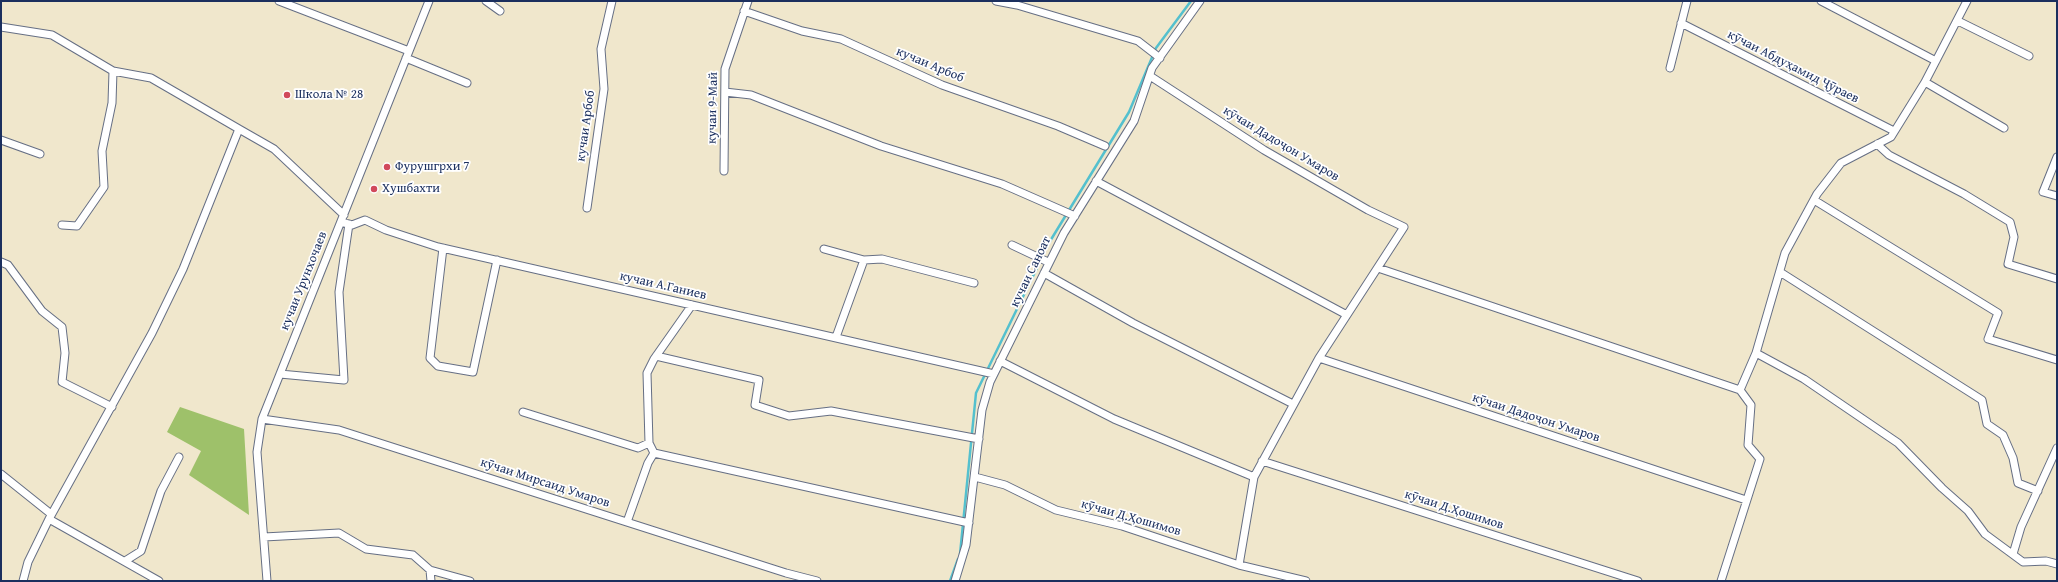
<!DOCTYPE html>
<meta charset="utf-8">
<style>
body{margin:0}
#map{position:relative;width:2058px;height:582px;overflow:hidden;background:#f0e7cc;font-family:"Gentium Book Plus",serif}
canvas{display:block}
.frame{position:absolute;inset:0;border:2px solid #1b2f5e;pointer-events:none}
</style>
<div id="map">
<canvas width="2058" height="582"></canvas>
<div class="frame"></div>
</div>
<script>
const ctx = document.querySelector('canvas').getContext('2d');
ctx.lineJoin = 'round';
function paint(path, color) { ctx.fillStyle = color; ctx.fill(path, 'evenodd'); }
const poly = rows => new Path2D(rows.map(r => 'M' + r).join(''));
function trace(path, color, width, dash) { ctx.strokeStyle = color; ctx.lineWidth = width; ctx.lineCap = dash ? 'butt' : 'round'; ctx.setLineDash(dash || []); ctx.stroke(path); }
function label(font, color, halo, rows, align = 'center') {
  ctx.font = font + ' "Gentium Book Plus",serif'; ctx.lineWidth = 3.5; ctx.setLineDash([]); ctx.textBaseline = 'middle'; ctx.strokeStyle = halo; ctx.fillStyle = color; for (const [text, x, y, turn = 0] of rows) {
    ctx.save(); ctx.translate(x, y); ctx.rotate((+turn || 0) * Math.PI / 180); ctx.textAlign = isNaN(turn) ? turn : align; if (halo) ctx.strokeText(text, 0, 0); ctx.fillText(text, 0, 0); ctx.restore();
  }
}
const green = poly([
 [180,407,244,429,249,515,189,475,201,451,167,432]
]);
const stream = poly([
 [960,554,976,393,1036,270,1044,251,1129,112,1156,48,1191,1],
 [950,581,958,559]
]);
const minor = poly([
 [279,1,409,51],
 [486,1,500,11],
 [996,1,1017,5,1138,41,1160,58],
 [1821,1,1936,61],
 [744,11,802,31,841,39,942,85,1058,126,1105,146],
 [1958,21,2029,56],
 [1681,23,1894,131],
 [1,27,52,35,113,71,151,78,239,129],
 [406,58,467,83],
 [1670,68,1687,1],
 [1150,76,1264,150,1368,210,1404,227,1319,358,1254,477,1239,565],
 [1925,82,2004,128],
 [725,92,751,95,881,146,1002,184,1075,216],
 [1,140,40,154],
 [1877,144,1889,155,1964,194,2010,222,2014,237,2008,264,2057,279],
 [2057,157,2043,192,2057,196],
 [724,171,725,69,748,1],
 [1096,181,1347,315],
 [1814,200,1998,313,1988,339,2057,360],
 [587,208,604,89,601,49,612,1],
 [341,222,352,225,365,220,386,230,438,247,994,374],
 [62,225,77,226,104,187,102,151,112,103,113,71],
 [1012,245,1048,262],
 [443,248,430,358,438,366,473,372,497,260],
 [824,249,864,260,836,337],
 [864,260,882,259,974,283],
 [1,262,8,265,42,311,62,327,65,353,62,382,112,407],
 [1378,268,1740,390],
 [1780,272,1982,400,1987,424,2003,435,2013,458,2018,483,2038,491],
 [1044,273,1133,323,1293,404],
 [692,305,654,359,647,373,649,443,654,453,969,523],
 [1756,353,1804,379,1898,443,1942,488,1968,511,1985,534,2023,562,2046,561,2057,564],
 [656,356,759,380,755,405,789,416,831,411,979,439],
 [1319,358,1746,500],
 [1000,361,1114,419,1254,477],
 [280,374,344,380,339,292,349,224],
 [1740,390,1756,353,1785,253,1817,194,1841,163,1891,137,1925,82,1967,1],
 [523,412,638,448,649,443],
 [262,419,339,430,786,573,817,581],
 [1262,461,1638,581],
 [1,474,51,514],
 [975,477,1005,485,1056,510,1122,526,1239,565,1306,581],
 [49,519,159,581],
 [627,522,648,463,654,453],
 [264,537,339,533,366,549,413,555,430,570,470,581],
 [2013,554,2021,527,2057,448],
 [125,561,141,551,161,491,179,457],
 [430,570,431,581],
 [23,581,28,562,49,519,152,333,183,269,239,129,274,149,344,215],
 [267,581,257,452,262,419,429,1],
 [955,581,966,545,982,410,990,382,1064,233,1134,121,1152,68,1200,1],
 [1721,581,1760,459,1748,445,1751,405,1740,390]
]);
const markers = [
 [287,95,4,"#d1495b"],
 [387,167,4,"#d1495b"],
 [374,189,4,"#d1495b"]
];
const streetNames = [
 ["кучаи Арбоб",930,65,23],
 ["кӯчаи Абдуҳамид Ҷӯраев",1793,67,27],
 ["кучаи 9-Май",713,108,-89],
 ["кучаи Арбоб",586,126,-82],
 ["кӯчаи Дадоҷон Умаров",1281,144,31],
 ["кучаи Саноат",1031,272,-64],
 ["кучаи Урунхочаев",304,281,-68],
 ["кучаи А.Ганиев",663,286,13],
 ["кӯчаи Дадоҷон Умаров",1536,418,18],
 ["кӯчаи Мирсаид Умаров",545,483,18],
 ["кӯчаи Д.Ҳошимов",1454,510,18],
 ["кӯчаи Д.Ҳошимов",1131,518,16]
];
const poiNames = [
 ["Школа № 28",295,95],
 ["Фурушгрхи 7",395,167],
 ["Хушбахти",382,189]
];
paint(green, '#9ec16a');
trace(stream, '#54c0ce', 2.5);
trace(minor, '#666f84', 9);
trace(minor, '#fff', 7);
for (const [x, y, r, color] of markers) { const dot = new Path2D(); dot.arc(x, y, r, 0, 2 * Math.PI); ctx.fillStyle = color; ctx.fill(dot); trace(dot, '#fff', 1.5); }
label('13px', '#1b2f5e', '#fff', streetNames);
label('13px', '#1b2f5e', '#fff', poiNames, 'left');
</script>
